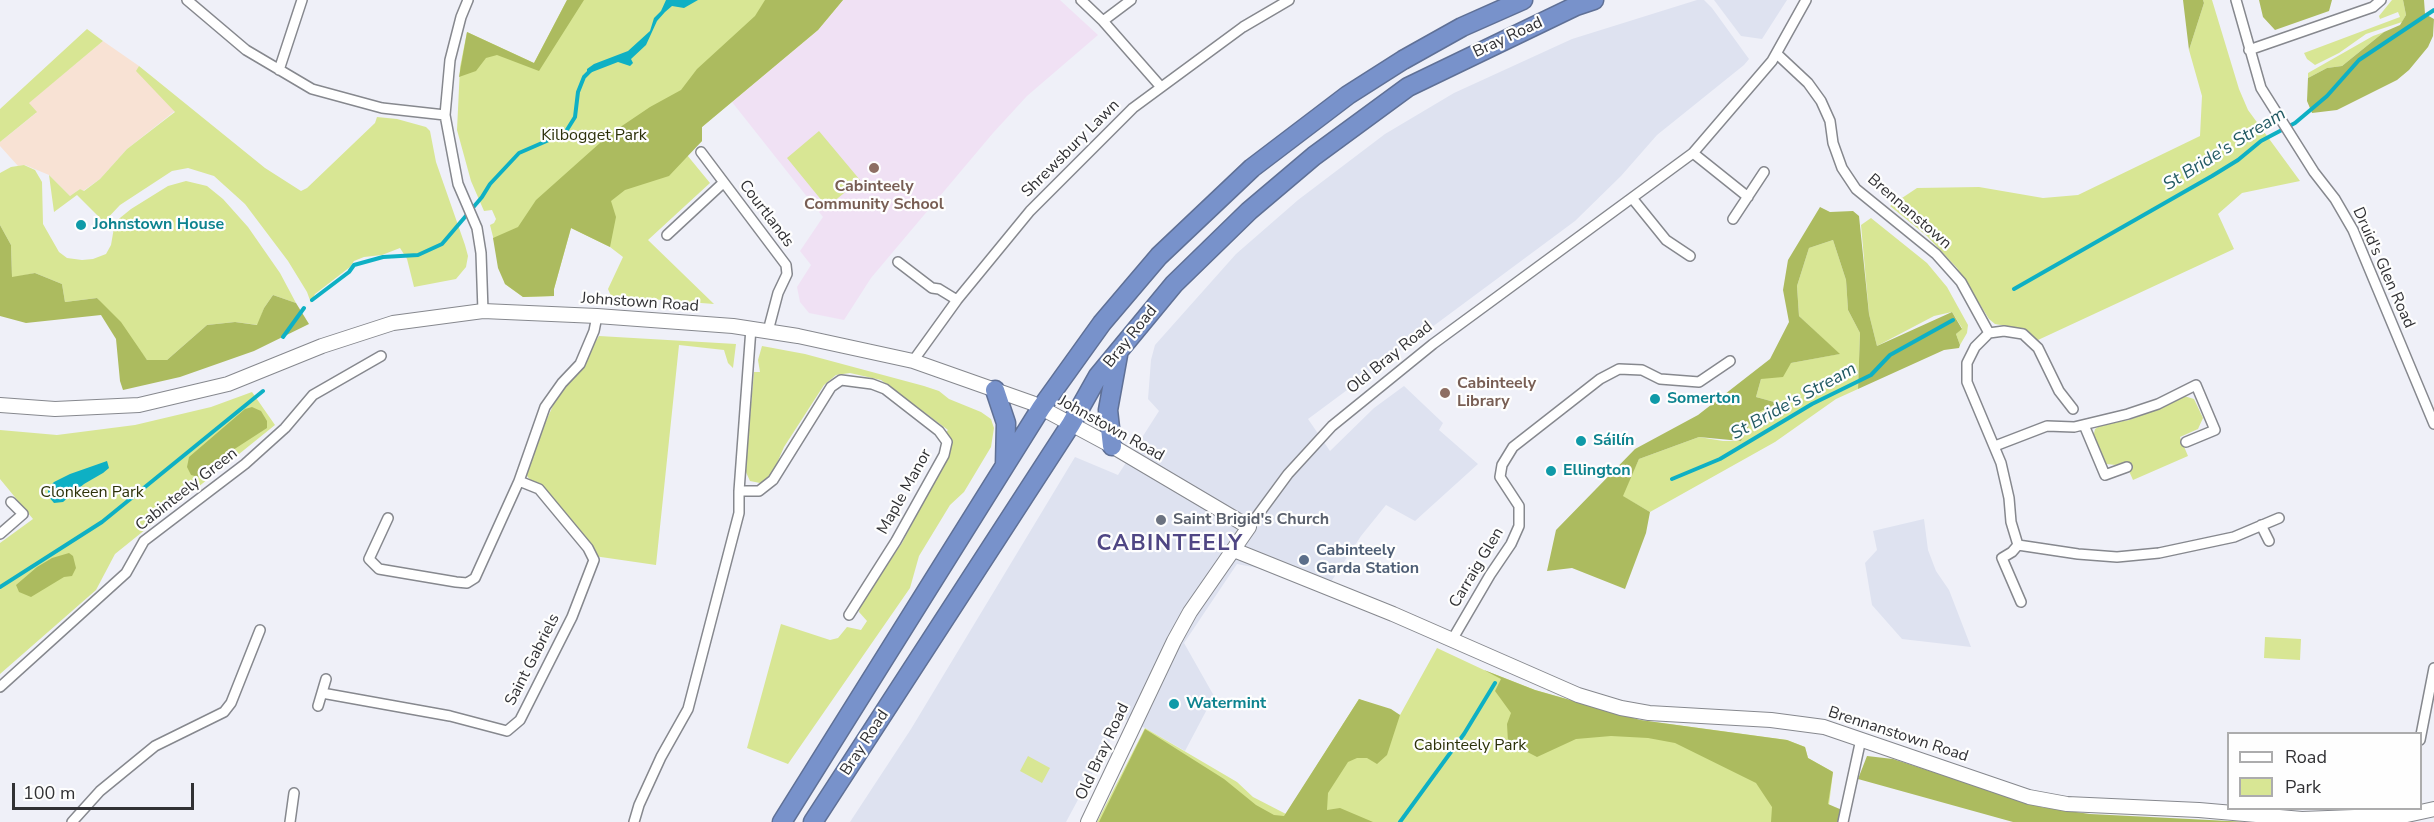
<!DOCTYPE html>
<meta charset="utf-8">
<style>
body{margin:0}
#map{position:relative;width:2434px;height:822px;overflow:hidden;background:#eff0f8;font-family:"Nunito Sans",sans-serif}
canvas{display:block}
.legend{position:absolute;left:2227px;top:732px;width:195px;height:78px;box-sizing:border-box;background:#fefefe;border:2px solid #acacad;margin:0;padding:8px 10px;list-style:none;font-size:18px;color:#313134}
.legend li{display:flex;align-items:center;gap:12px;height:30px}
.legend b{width:30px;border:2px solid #acacad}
.scale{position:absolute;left:12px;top:783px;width:182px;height:27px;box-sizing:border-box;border:3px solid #313134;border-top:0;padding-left:8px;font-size:18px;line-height:21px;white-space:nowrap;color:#313134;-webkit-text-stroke:4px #fefefe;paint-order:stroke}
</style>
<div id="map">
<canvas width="2434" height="822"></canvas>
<ul class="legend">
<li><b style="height:8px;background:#fff"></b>Road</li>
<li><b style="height:16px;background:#d8e694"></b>Park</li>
</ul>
<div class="scale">100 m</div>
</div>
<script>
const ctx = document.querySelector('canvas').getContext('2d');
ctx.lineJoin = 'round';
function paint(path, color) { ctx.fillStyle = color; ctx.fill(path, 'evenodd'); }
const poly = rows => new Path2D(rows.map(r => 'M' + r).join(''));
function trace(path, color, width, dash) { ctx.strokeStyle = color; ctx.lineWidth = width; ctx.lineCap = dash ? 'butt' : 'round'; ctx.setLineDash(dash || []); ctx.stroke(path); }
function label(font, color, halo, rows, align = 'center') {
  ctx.font = font + ' "Nunito Sans",sans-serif'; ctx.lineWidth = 4.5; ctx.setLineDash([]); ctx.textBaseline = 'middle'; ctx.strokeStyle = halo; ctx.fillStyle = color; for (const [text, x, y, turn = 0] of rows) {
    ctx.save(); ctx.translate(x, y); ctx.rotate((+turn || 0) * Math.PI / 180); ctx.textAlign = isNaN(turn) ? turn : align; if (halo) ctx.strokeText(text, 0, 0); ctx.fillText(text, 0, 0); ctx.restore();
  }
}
const built = poly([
 [1697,0,1704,0,1712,8,1749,59,1744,65,1657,135,1621,176,1575,221,1308,419,1330,451,1374,408,1404,386,1443,423,1439,430,1478,464,1415,521,1386,505,1361,536,1323,594,1258,568,1237,564,1184,643,1214,696,1185,751,1145,728,1122,718,1066,822,850,822,911,729,1075,457,1118,475,1159,411,1148,399,1151,360,1155,345,1236,254,1298,200,1385,134,1454,93,1572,39],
 [1714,0,1787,0,1762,39,1741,36],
 [1924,519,1928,550,1936,571,1949,590,1971,647,1902,639,1872,605,1865,563,1877,550,1873,531]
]);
const industrial = poly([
 [103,41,139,66,137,71,175,111,127,149,100,179,83,191,80,189,70,196,49,175,25,165,18,166,0,146,0,142,36,113,28,103]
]);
const education = poly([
 [843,0,1060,0,1098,35,1027,96,993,133,871,278,844,320,809,313,800,302,797,287,811,265,800,251,823,217,732,102,818,30]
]);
const green = poly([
 [567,0,843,0,818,30,702,127,702,141,687,155,710,183,648,240,714,304,611,296,608,289,623,257,610,247,571,228,554,289,554,296,523,297,505,284,490,225,494,223,496,219,492,210,484,211,471,181,457,130,460,67,467,32,534,63],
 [2203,0,2212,0,2239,89,2248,110,2300,181,2242,193,2218,214,2234,249,2038,340,2018,328,1995,324,1989,319,1957,268,1927,236,1890,206,1917,188,1979,187,2043,198,2078,195,2200,136,2202,96,2189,50,2204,3],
 [2392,0,2403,0,2406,15,2402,22,2366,34,2339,53,2315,65,2307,59,2304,53,2400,17,2398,12,2380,19,2379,16],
 [87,29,103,41,29,103,37,112,0,142,0,109],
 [2384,32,2342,66,2327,68,2308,78,2308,73,2373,36],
 [139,66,265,168,301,191,307,188,375,123,377,117,397,119,426,127,430,131,436,162,465,245,468,256,466,267,456,279,414,287,407,259,400,248,382,255,364,257,354,261,350,267,315,294,311,303,307,292,288,261,245,204,214,176,188,168,172,171,120,205,104,222,77,195,54,212,49,175,70,196,80,189,84,191,100,179,127,149,175,112,136,71],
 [819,131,860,180,827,207,787,158],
 [24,165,35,170,42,182,43,224,59,252,67,258,82,260,93,259,106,254,111,245,115,222,131,209,168,186,186,181,207,186,223,199,248,227,280,273,296,303,273,295,264,308,258,325,235,322,207,325,167,360,147,360,97,298,65,302,62,284,35,273,12,278,11,245,0,225,0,173,11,167],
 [1871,218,1927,263,1947,287,1968,325,1967,333,1960,345,1956,334,1962,328,1952,312,1934,316,1877,346,1869,314,1861,225],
 [1833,240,1846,280,1848,310,1860,333,1858,389,1836,399,1775,442,1650,512,1622,496,1639,459,1699,437,1723,441,1741,441,1755,414,1778,403,1756,397,1761,379,1791,363,1839,354,1799,316,1797,286,1809,248],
 [599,336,736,344,733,368,728,363,724,350,679,345,656,565,594,556,527,476,528,461,556,399,577,372],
 [762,346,805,354,924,386,939,391,949,399,981,412,991,419,994,428,991,447,964,492,950,505,919,556,910,588,788,764,747,748,781,624,830,640,838,638,847,627,861,630,867,621,859,612,860,605,902,543,946,459,949,438,946,432,948,430,881,380,850,373,836,375,824,385,784,447,771,477,760,483,750,481,745,470,754,372,760,372,758,360],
 [252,392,275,425,115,554,96,590,0,674,0,543,33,519,0,479,0,430,57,435,135,425,211,407],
 [2184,396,2194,399,2203,418,2198,429,2180,437,2188,456,2133,480,2125,462,2116,465,2106,464,2093,438,2095,429,2101,425,2129,420,2166,406],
 [2265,637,2301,639,2300,660,2264,658],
 [1437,648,1484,670,1535,690,1640,720,1787,740,1805,747,1808,758,1833,772,1827,822,1097,822,1145,728,1237,782,1253,797,1286,814,1359,699,1400,715],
 [1028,756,1050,768,1042,783,1020,771]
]);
const forest = poly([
 [567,0,584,0,539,71,497,55,486,58,476,71,459,77,467,32,534,63],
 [765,0,843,0,818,30,702,127,702,141,669,176,625,190,611,201,616,217,610,247,571,228,554,289,554,296,523,297,505,284,498,268,493,238,518,227,536,200,610,134,650,107,681,90,697,69,755,16],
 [2183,0,2203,0,2204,3,2189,50],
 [2259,0,2332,0,2329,11,2275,30,2263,17],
 [2403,0,2424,0,2425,14,2434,19,2433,36,2428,47,2409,70,2397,80,2337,110,2312,113,2307,101,2308,78,2327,68,2342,66,2384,32,2400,25,2406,15],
 [1820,207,1830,212,1853,211,1859,216,1869,314,1877,346,1952,312,1962,329,1956,334,1960,345,1959,348,1944,350,1858,389,1860,333,1848,310,1846,280,1833,240,1809,248,1797,286,1799,316,1840,354,1791,363,1783,377,1761,379,1756,397,1778,403,1755,414,1741,441,1699,437,1639,459,1623,496,1650,512,1646,533,1625,589,1572,568,1547,571,1556,530,1635,449,1698,415,1770,359,1789,322,1783,290,1788,260],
 [0,225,11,245,12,277,35,273,62,284,65,302,97,298,121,322,147,360,167,360,207,325,235,322,257,325,264,308,273,295,296,303,309,324,254,351,180,377,123,390,120,381,116,339,101,315,26,323,0,316],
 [252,407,261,411,267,421,267,428,233,450,210,472,199,477,191,475,187,467,189,457,245,409],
 [69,553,73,556,76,568,72,576,64,577,31,597,19,592,16,585,37,567,52,558],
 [1484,670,1535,690,1640,720,1787,740,1805,747,1808,758,1833,772,1828,804,1849,813,1843,822,1771,822,1772,807,1756,783,1675,743,1648,738,1611,736,1576,739,1537,757,1508,742,1507,724,1511,713,1495,691,1501,679],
 [1359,699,1391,709,1400,715,1387,755,1377,764,1367,758,1357,758,1348,762,1328,793,1327,810,1340,808,1373,822,1099,822,1145,729,1224,779,1256,805,1274,815,1284,816],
 [1867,756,1893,759,2041,807,2090,814,2249,822,2013,822,1858,779]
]);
const water = poly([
 [666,0,698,0,684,8,672,6,665,12,657,21,646,45,631,59,633,63,630,66,618,62,587,74,587,69,594,64,628,51,650,31,654,18,661,11],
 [107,461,109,468,103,473,84,484,63,502,54,503,48,496,48,488,54,482,70,474]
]);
const stream = poly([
 [2014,289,2212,176,2238,160,2261,141,2295,123,2327,96,2359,60,2434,10],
 [312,300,349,272,354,265,383,257,418,255,442,244,482,197,490,184,519,153,565,133,575,117,578,92,584,77,591,70],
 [283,337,304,308],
 [1672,479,1720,459,1812,404,1871,375,1890,355,1953,320],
 [0,587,102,522,263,391],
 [1400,822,1464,734,1495,683]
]);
const street = poly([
 [187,0,246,50,312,89,382,108,445,115],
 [468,0,461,17,450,60,445,115,458,184,477,228,481,253,483,311],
 [1081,0,1103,21,1161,87],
 [2236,0,2261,88,2314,172,2335,199,2353,230,2434,424],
 [1103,21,1131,0],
 [2249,50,2373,7,2381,0],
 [1777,54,1808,83,1821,101,1830,121,1833,143,1842,168,1856,189,1936,254,1961,282,1989,333],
 [279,70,302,0],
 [701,152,786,265,787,274,778,293,768,331],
 [1693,153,1748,197],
 [1632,198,1666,240,1690,256],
 [1733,219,1764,172],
 [667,235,723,183],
 [898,262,932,288,939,289,957,300],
 [913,361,957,300,1030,211,1133,108,1243,27,1289,0],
 [2073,409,2059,391,2038,348,2023,334,2004,331,1989,333,1975,347,1967,363,1967,382,2001,463,2009,498,2011,522,2018,545,2078,554,2117,557,2159,553,2234,537,2279,518],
 [2084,425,2105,475,2127,467],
 [1995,446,2047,426,2074,427,2128,414,2158,404,2196,385,2215,430,2186,442],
 [739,491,759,491,773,480,831,387,841,380,872,384,885,389,939,431,947,442,944,455,896,541,849,615],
 [388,518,369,559,379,569,456,582,467,583,475,578,519,481,545,407,562,383,580,364,594,331,597,316],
 [2261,525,2269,541],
 [1249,527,1288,474,1332,426,1433,344,1693,153,1772,61,1806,0],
 [0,534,23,514,11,502],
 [2018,545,2012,552,2002,558,2021,602],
 [1452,640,1490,575,1511,544,1519,526,1519,506,1500,477,1502,465,1513,447,1600,379,1619,369,1642,370,1660,379,1699,382,1730,361],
 [0,687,126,573,144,541,245,464,285,428,313,395,381,356],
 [322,693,450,716,507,731,520,720,572,617,594,560,588,548,539,489,519,481],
 [318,706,326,679],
 [2420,740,2434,668],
 [72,822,100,791,155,746,224,712,231,703,260,630],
 [290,822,294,793],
 [634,822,639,805,661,757,688,709,739,513,739,491,751,328],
 [1843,822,1861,739]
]);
const secondary = poly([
 [0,405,55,409,139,405,228,384,322,346,393,323,483,311,597,316,733,326,798,336,913,361,1032,403,1112,446,1249,527,1190,612,1174,641,1088,822],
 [1234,550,1393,614,1578,695,1621,708,1649,713,1771,720,1824,727,2029,797,2067,804,2199,810,2302,819,2407,815,2434,809]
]);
const highway = poly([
 [995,390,1006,423,1005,465],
 [1112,446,1108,410,1118,355],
 [782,822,1041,408,1102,323,1159,256,1252,168,1348,95,1403,60,1462,27,1523,0],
 [813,822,1071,424,1098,376,1174,284,1249,211,1314,156,1408,87,1576,6,1594,0]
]);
const markers = [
 [874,168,6,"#8d6e63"],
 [81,225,6,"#0f9aa8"],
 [1445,393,6,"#8d6e63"],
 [1655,399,6,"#0f9aa8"],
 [1581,441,6,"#0f9aa8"],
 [1551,471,6,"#0f9aa8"],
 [1161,520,6,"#6b7280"],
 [1304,560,6,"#5c6f8a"],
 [1174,704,6,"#0f9aa8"]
];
const streetNames = [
 ["Bray Road",1508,38,-25],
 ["Shrewsbury Lawn",1071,149,-45],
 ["Brennanstown",1909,212,41],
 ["Courtlands",766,214,53],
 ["Druid's Glen Road",2383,268,66],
 ["Johnstown Road",640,303,4],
 ["Bray Road",1131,337,-51],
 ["Old Bray Road",1390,358,-39],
 ["Johnstown Road",1111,429,29],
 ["Cabinteely Green",187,490,-38],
 ["Maple Manor",905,492,-61],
 ["Carraig Glen",1477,568,-59],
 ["Saint Gabriels",533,660,-63],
 ["Brennanstown Road",1898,735,18],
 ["Bray Road",865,743,-57],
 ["Old Bray Road",1103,752,-65]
];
const parkNames = [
 ["Kilbogget Park",594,136],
 ["Clonkeen Park",92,493],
 ["Cabinteely Park",1470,746]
];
const educationNames = [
 ["Cabinteely",874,187],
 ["Community School",874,205],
 ["Cabinteely",1457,384,"left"],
 ["Library",1457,402,"left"]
];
const cultureNames = [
 ["Johnstown House",93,225],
 ["Somerton",1667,399],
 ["Sáilín",1593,441],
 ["Ellington",1563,471],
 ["Watermint",1186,704]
];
const worshipNames = [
 ["Saint Brigid's Church",1173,520]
];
const serviceNames = [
 ["Cabinteely",1316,551],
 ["Garda Station",1316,569]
];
const waterNames = [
 ["St Bride's Stream",2225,150,-32],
 ["St Bride's Stream",1794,402,-29]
];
const districtNames = [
 ["CABINTEELY",1170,545]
];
paint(built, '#dee2f0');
paint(industrial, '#f8e2d4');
paint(education, '#f0e1f4');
paint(green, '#d8e694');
paint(forest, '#acbb5f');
paint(water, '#0eb0c4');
trace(stream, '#0eb0c4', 4);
trace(street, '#86888e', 12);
trace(secondary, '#86888e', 16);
trace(highway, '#5f7096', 21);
trace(street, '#fff', 9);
trace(secondary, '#fff', 14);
trace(highway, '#7892cb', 18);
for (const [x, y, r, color] of markers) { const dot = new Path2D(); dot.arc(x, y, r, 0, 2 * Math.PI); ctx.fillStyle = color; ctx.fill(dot); trace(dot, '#fefefe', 2); }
label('16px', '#313134', '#fefefe', streetNames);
label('16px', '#2c3109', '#fefefe', parkNames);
label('bold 16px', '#785e54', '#fefefe', educationNames);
label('bold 16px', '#0d838f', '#fefefe', cultureNames, 'left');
label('bold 16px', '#5b616d', '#fefefe', worshipNames, 'left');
label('bold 16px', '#4e5e75', '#fefefe', serviceNames, 'left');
label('italic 18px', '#225a63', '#fefefe', waterNames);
ctx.letterSpacing = '1.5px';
label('bold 22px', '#4f4684', '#fefefe', districtNames);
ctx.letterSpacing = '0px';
</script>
